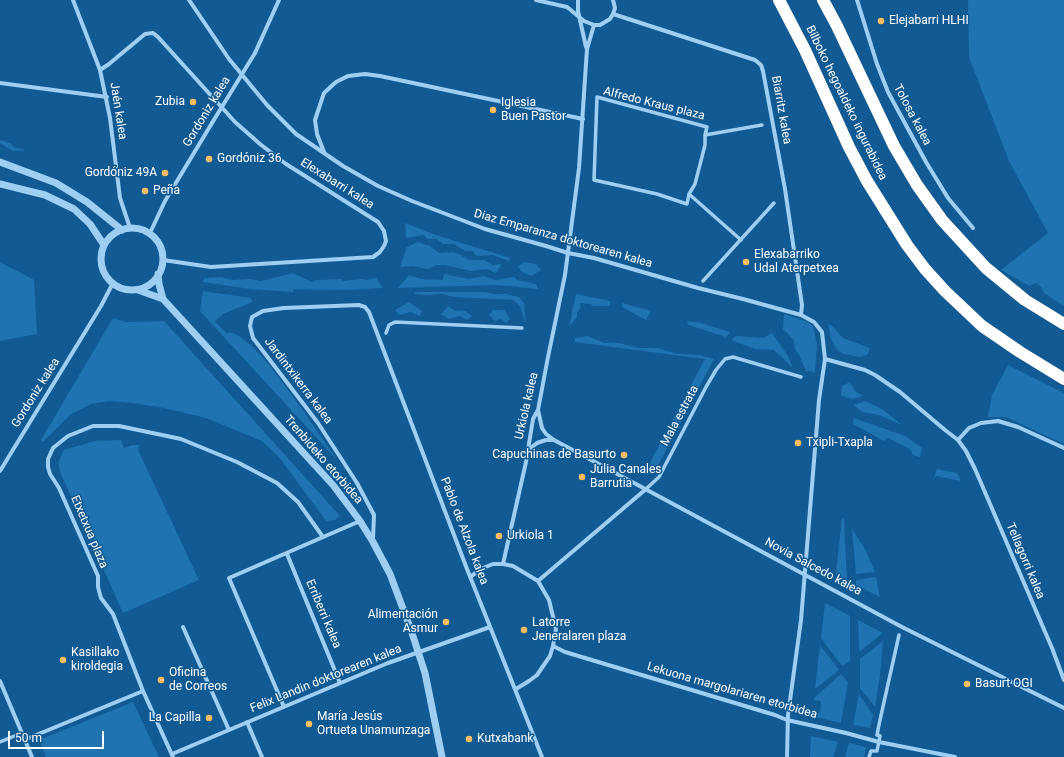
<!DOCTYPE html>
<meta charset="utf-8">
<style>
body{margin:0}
#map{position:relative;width:1064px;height:757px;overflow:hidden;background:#115a93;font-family:Roboto,sans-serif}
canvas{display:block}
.scale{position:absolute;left:8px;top:731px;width:96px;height:18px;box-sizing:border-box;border:2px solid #fff;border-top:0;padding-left:5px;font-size:12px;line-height:14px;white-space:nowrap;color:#fff;-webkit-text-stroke:3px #115a93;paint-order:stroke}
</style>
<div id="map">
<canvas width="1064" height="757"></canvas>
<div class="scale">50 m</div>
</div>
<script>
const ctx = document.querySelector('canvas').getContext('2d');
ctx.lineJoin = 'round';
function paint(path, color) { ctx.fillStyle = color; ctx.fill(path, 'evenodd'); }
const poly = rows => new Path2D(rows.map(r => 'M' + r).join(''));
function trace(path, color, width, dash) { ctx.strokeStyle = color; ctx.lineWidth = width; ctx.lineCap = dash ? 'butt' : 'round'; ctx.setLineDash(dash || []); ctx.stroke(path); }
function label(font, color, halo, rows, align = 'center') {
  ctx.font = font + ' Roboto,sans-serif'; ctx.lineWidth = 3; ctx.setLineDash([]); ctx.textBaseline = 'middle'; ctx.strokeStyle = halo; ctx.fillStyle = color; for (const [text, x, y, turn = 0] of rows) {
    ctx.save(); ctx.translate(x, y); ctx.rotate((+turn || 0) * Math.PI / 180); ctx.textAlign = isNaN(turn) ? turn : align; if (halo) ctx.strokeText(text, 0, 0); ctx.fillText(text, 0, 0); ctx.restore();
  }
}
const green = poly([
 [968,0,1064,0,1064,306,1044,293,1041,287,1036,283,1029,286,1001,270,1048,233,1009,161,969,57],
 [0,140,10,143,14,147,26,150,13,151,0,143],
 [405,223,436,235,510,258,509,261,493,255,476,256,473,251,465,251,454,244,443,244,436,239,427,239,424,235,406,238],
 [418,242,430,246,439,253,454,252,470,260,485,260,493,265,502,264,496,273,487,269,470,271,445,265,436,265,428,269,412,266,400,267,407,247],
 [0,262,34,280,37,334,0,341],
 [524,262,536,264,541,270,531,276,522,272,518,267],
 [293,273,312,282,317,280,342,279,343,281,362,279,367,280,376,278,383,288,346,290,293,289,293,292,250,289,203,282,204,278,221,277,232,280,250,279,261,281],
 [444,274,469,279,484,276,495,280,514,277,517,280,536,284,538,289,496,285,398,288,409,275,421,279,443,280],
 [203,291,251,298,252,302,223,314,215,321,226,333,232,333,239,336,253,347,270,366,302,409,337,460,200,311],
 [415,292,485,292,495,294,505,294,519,297,524,303,526,325,520,306,513,300,454,297,442,294,426,295,415,294],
 [576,294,610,301,610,306,592,306,591,304,580,303,581,307,577,313,577,317,569,327],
 [409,302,422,311,420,316,410,312,399,315,395,310],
 [622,303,651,311,646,320,622,307],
 [448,306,456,311,465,311,472,316,467,320,460,316,448,319,441,314],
 [493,310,504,310,510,319,506,323,501,319,495,321,489,315],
 [784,314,808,322,813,326,817,344,815,372,806,371,799,355,795,349,793,339,783,329],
 [113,318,126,322,164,321,340,516,335,520,326,521,279,457,262,441,206,418,164,408,133,403,109,401,91,404,70,415,43,442,41,440],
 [687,321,701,323,730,332,726,337,688,325],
 [828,325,831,325,843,338,870,348,868,354,860,357,844,354,838,351,832,342],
 [772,333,788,356,793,368,774,350,755,349,731,340,736,336,763,338],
 [587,336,604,343,619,343,639,348,658,348,677,354,699,355,714,359,654,473,650,474,645,472,705,359,575,342,575,338],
 [1008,365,1064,393,1064,444,1006,417,988,417,992,395],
 [850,382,855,391,863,396,853,399,841,396,842,386],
 [865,401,882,409,902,425,879,415,862,412,854,405],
 [854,418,905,436,922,448,920,457,913,455,910,449,888,438,884,441,853,424],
 [121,440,124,448,133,445,139,445,138,450,199,580,123,613,61,474,58,463,64,450,95,441],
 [937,469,957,473,961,481,936,476,933,480],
 [842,517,844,520,847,581,836,574],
 [852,529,865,549,875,572,856,574],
 [876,577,880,597,856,585,856,580],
 [825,603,850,616,850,661,842,666,821,638],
 [858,620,883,633,859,652],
 [883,641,880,675,875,707,860,688,860,659],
 [820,645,839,670,815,689],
 [841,674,848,682,841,723,812,716,812,712,820,713,821,701,814,700,814,698],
 [859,694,873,715,870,728,853,725],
 [133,702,159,757,46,757,39,740],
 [811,736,838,742,833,757,810,757],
 [849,743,866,747,864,757,845,757]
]);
const pedestrian = poly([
 [597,97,707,127,705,135,705,145,695,184,689,194,687,204,657,194,594,180,597,97],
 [705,135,762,125],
 [689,194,741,240],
 [703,281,774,203],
 [386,333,389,325,395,322,522,328],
 [646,489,659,477,706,387,716,370,725,359,733,357,801,377],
 [0,742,22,733],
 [869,757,871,751,877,751,880,736,877,735,880,720,899,635]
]);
const minor = poly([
 [73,0,100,70,110,118,120,198,130,228],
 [189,0,229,59,267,105,296,134,343,166,378,186,412,201,485,229,546,246,568,253,594,258,698,288,743,299,801,315,814,322,822,332,825,359,819,400,801,620,788,715,787,757],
 [536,0,567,7,584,21,594,25,600,25,610,19,613,14,615,8,613,0],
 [578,0,578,11,586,47],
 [857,0,877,64,888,92,926,162,948,198,973,228],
 [613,14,755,60,761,65,763,71,785,189,802,305,801,315],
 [255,53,279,0],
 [100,70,109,64,145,34,153,33,158,37,235,122,260,144,286,164,378,222,384,231,386,241,384,246,380,252,373,257,211,267,163,260],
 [0,83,107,97],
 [324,152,317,134,315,120,324,93,336,82,348,76,365,74,380,76,583,119],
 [150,233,165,201,212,123],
 [825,359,865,370,875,375,900,392,945,430,958,440,966,451,975,469,1052,648,1064,680],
 [538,410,542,428,546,434,554,440,902,627,1064,708],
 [958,440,969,428,981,423,998,421,1018,427,1064,448],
 [527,451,537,443,546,440,553,440],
 [0,471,101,306,113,283],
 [373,539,374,515,357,483,318,423,253,338,250,326,252,317,263,311,284,308,359,305,365,307,369,312,467,569,542,757],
 [287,554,340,683],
 [503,564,526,462,533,419,538,410,548,357,565,275,579,168,587,49,594,25],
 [470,577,483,568,493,564,503,564,513,566,538,581,549,600,556,629,553,646,550,656,537,675,529,681,516,689],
 [538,581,646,489],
 [183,627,229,730],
 [553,646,565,652,775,715,787,720,846,733,879,742,955,757],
 [0,681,32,757],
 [284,707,229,578,360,521],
 [247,722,262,757],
 [24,740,143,691],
 [172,754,388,663,490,627],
 [173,757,143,691,113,614,101,598,98,587,98,576,59,488,50,474,48,467,48,459,53,448,68,436,93,426,119,426,181,439,237,462,277,483,298,502,323,537]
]);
const tertiary = poly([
 [0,162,56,183,87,202,122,230],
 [0,184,45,195,74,209,90,224,104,245],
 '101 259a31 31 0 1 1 62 0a31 31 0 1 1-62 0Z',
 [158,274,159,284,163,299,333,485,360,521,373,542,390,574,411,630,425,673,442,757],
 [138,290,163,299]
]);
const motorway = poly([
 [779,0,805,50,849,147,867,181,907,245,925,269,945,291,982,326,1020,352,1064,379],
 [823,0,837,26,894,146,917,185,942,220,986,268,1025,300,1064,324]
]);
const minorBridge = poly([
 [212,123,255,53]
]);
const markers = [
 [881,21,4,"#ffbd60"],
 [193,102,4,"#ffbd60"],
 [493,110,4,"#ffbd60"],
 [209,159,4,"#ffbd60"],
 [165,173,4,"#ffbd60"],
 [145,191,4,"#ffbd60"],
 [746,262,4,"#ffbd60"],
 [798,443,4,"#ffbd60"],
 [624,455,4,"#ffbd60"],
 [582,477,4,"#ffbd60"],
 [499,536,4,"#ffbd60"],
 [446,622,4,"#ffbd60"],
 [524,630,4,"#ffbd60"],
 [63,660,4,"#ffbd60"],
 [161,680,4,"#ffbd60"],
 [967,684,4,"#ffbd60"],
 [209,718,4,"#ffbd60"],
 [309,724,4,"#ffbd60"],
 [469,739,4,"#ffbd60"]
];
const poiNames = [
 ["Elejabarri HLHI",889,21],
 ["Zubia",185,102,"right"],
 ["Iglesia",501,103],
 ["Buen Pastor",501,117],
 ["Gordóniz 36",217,159],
 ["Gordóniz 49A",157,173,"right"],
 ["Peña",153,191],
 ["Elexabarriko",754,255],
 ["Udal Aterpetxea",754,269],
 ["Txipli-Txapla",806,443],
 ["Capuchinas de Basurto",616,455,"right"],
 ["Julia Canales",590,470],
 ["Barrutia",590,484],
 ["Urkiola 1",507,536],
 ["Alimentación",438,615,"right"],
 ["Asmur",438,629,"right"],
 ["Latorre",532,623],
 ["Jeneralaren plaza",532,637],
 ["Kasillako",71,653],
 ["kiroldegia",71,667],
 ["Oficina",169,673],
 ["de Correos",169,687],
 ["Basurt OGI",975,684],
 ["María Jesús",317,717],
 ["Ortueta Unamunzaga",317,731],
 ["La Capilla",201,718,"right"],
 ["Kutxabank",477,739]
];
const streetNames = [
 ["Bilboko hegoaldeko ingurabidea",846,103,64],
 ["Alfredo Kraus plaza",654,104,14],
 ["Biarritz kalea",781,110,80],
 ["Jaén kalea",118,111,81],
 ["Gordoniz kalea",207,112,-59],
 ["Tolosa kalea",912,115,62],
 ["Elexabarri kalea",337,184,32],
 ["Diaz Emparanza doktorearen kalea",563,239,16],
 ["Jardintxikerra kalea",298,381,53],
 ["Gordoniz kalea",36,393,-58],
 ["Urkiola kalea",527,406,-77],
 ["Mala estrata",680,416,-62],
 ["Trenbideko etorbidea",323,460,49],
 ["Pablo de Alzola kalea",464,531,69],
 ["Etxetxua plaza",89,532,67],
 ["Tellagorri kalea",1025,561,67],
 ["Novia Salcedo kalea",813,567,28],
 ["Erriberri kalea",323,614,67],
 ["Felix Landin doktorearen kalea",326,679,-22],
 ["Lekuona margolariaren etorbidea",732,691,16]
];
paint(green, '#1f73b0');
trace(pedestrian, '#9ecff3', 3.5);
trace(minor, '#9ecff3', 4);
trace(tertiary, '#9ecff3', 7);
trace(motorway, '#fff', 12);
trace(minorBridge, '#9ecff3', 4);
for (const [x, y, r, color] of markers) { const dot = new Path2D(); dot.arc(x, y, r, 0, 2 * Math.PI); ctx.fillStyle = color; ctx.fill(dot); trace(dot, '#115a93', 1.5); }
label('12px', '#fff', '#115a93', poiNames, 'left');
label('12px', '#fff', '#115a93', streetNames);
</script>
